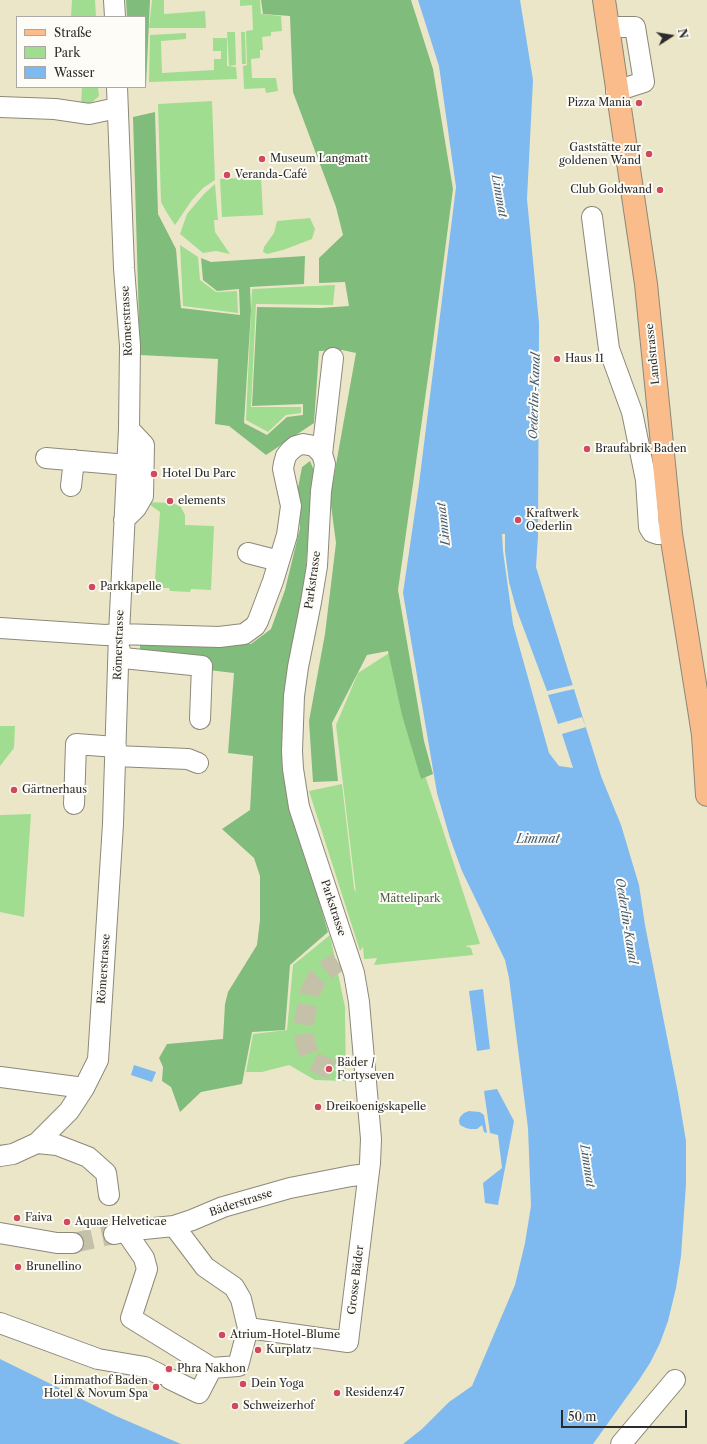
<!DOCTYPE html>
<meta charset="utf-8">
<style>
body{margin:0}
#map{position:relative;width:707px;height:1444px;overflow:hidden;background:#ece6c9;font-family:"Libre Caslon Text",serif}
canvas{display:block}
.legend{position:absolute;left:16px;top:16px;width:130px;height:72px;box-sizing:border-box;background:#fdfcf7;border:1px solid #a9a8a5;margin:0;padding:5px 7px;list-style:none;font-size:12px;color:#2b2b2b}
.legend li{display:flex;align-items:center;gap:8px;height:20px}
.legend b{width:20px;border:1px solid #a9a8a5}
.north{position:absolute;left:651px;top:16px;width:40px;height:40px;-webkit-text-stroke:3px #fdfcf7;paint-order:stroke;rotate:78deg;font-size:11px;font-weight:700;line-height:16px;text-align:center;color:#2b2b2b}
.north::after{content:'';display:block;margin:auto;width:14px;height:18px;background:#2b2b2b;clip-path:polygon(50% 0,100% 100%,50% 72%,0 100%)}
.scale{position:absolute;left:561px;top:1410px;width:126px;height:18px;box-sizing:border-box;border:2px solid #2b2b2b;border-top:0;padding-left:5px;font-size:12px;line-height:14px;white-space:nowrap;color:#2b2b2b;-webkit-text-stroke:3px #fdfcf7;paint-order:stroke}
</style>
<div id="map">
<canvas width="707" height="1444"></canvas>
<ul class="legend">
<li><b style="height:5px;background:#f9bc8a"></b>Straße</li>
<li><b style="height:11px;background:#a0dd91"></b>Park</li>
<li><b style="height:11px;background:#7eb9f0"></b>Wasser</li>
</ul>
<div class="north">N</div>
<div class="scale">50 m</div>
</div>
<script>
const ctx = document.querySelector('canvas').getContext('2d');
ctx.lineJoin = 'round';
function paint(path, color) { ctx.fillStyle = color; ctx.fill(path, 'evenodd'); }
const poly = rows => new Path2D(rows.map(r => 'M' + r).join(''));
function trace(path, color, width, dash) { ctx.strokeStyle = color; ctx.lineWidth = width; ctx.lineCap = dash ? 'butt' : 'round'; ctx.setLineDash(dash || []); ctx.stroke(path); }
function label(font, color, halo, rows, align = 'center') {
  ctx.font = font + ' "Libre Caslon Text",serif'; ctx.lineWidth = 4; ctx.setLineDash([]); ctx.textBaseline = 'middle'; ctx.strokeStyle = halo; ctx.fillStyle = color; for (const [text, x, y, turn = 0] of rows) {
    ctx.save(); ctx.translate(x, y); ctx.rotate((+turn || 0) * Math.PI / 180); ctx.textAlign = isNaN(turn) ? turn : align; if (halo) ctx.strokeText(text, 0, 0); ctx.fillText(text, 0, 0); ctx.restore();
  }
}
const green = poly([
 [72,0,95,0,96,17,71,17],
 [152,0,164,0,164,14,205,11,206,28,149,28],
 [240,0,260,0,261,14,281,16,282,31,271,32,271,36,262,37,263,50,260,50,260,58,251,59,252,78,276,78,278,91,266,93,265,88,244,89,243,66,247,65,246,31,253,30,252,5,240,6],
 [227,32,235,32,236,65,229,66],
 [241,32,245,32,246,64,242,64],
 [186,33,186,39,161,41,162,73,214,70,214,59,221,59,221,51,213,51,213,38,227,38,227,66,236,67,237,79,149,82,150,35],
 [82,87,98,87,99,96,90,104,81,104],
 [212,101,215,180,203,188,192,200,175,225,167,213,161,202,158,104],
 [261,177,263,215,222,217,220,179],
 [215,184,218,220,214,220,215,232,230,254,216,251,203,253,180,234,187,214,204,194],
 [310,218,315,229,312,239,283,250,267,254,263,252,264,247,274,233,277,221],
 [180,245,198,257,200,280,216,292,237,291,238,313,183,306],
 [335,285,333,305,256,304,251,407,301,407,301,413,286,415,268,432,246,420,252,289],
 [146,502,173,503,181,507,185,515,185,525,214,526,211,590,191,589,190,592,170,591,169,588,160,588,155,579,160,512],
 [400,646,410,729,480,944,465,946,471,948,473,955,374,965,377,958,364,959,363,947,360,951,309,791,342,784,354,888,356,893,336,725,358,673],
 [0,726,15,726,14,748,0,766],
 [31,814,24,917,0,912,0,815],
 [330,935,345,1007,346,1081,315,1080,289,1065,262,1072,246,1072,253,1034,287,1030,293,965]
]);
const forest = poly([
 [126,0,150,0,146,86,145,86,145,17,127,17],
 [261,0,411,0,433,69,453,189,433,342,398,590,424,741,433,774,421,779,402,715,388,651,367,655,332,723,338,781,313,782,309,721,325,634,336,543,330,498,356,353,342,350,319,351,314,423,266,455,229,426,215,424,218,359,140,355,133,117,155,112,158,214,176,249,181,308,240,315,239,289,217,291,203,280,201,258,211,262,305,256,304,284,250,287,251,310,244,423,267,435,287,417,303,415,303,404,252,406,257,307,321,308,349,306,345,282,319,283,319,258,343,235,336,207,293,92,290,16,263,14],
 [310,461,315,473,310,511,305,581,288,792,328,932,290,965,285,1030,252,1032,242,1084,201,1092,180,1112,171,1087,162,1081,163,1067,159,1058,167,1044,223,1039,225,1004,228,992,257,945,260,920,260,876,254,858,222,829,250,810,253,756,228,753,234,673,140,662,140,644,251,644,271,629,285,590,300,528,297,493,302,467]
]);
const water = poly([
 [418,0,520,0,533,80,527,199,539,323,538,536,536,567,601,776,621,825,639,885,645,925,678,1093,686,1141,686,1184,681,1256,676,1288,668,1321,660,1343,650,1363,639,1380,593,1444,403,1444,422,1429,449,1402,472,1386,515,1285,525,1243,531,1206,528,1128,509,978,505,960,462,871,450,838,437,793,403,593,419,484,456,187,439,66],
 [483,989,490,1049,477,1051,469,991],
 [134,1065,156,1072,152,1082,131,1075],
 [497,1089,514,1121,498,1205,485,1203,483,1183,502,1168,498,1135,490,1133,484,1091],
 [469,1111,480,1112,484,1115,487,1133,484,1132,482,1125,477,1129,470,1129,466,1128,460,1125,459,1121,460,1117,464,1113],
 [0,1359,116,1416,181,1444,0,1444]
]);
const pier = poly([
 [502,534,505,534,505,551,509,582,516,608,547,691,573,685,574,687,574,689,548,695,558,724,582,717,586,727,562,734,573,768,559,766,549,753,513,624,503,551]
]);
const minorTunnel = poly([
 [332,1070,312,1061,305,1042,303,1027,310,992,317,978,329,968,338,962],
 [73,1243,114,1234]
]);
const minor = poly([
 [114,0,115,17],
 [607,27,635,27,644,82,616,91],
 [0,107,55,109,89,114,117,108],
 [592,217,609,349,632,412,646,480,649,527,652,532,658,534,671,534],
 [322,454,333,358],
 [46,458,127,465],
 [71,486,74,460],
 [124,520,136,508,143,496,144,445,129,429],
 [248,553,279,561],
 [0,628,105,635,119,634,219,637,244,634,255,626,258,621,273,581,287,535,291,506,283,469,284,463,286,456,290,451,296,446,303,444,314,446,322,454,325,464,321,491,317,566,311,602,298,667,294,696,292,751,293,769,299,807,354,973,359,1002,371,1139,370,1163,348,1342,248,1328,241,1299,234,1287,205,1267,174,1226],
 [119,648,123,658,202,666,200,719],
 [115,756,188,759,198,763],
 [74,804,76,744,116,747],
 [0,1077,84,1088],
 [37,1143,57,1145,88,1157,106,1173,109,1195],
 [0,1156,13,1154,37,1143,69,1111,84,1088,98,1060,113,824,119,634,129,429,130,346,124,268,117,87],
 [126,1232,144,1258,147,1269,131,1318,212,1368],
 [0,1233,57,1243,73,1243],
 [114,1234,134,1230,174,1226,192,1220,223,1207,290,1188,351,1176,368,1174],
 [0,1323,98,1359,145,1367,159,1374],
 [170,1379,199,1393,212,1368,238,1366,248,1328],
 [621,1444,675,1380]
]);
const major = poly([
 [604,0,646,284,671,534,699,709,703,735,707,795]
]);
const markers = [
 [639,103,4,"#d1495b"],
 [649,154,4,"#d1495b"],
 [262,159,4,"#d1495b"],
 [227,175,4,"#d1495b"],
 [660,190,4,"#d1495b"],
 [557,359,4,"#d1495b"],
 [587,449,4,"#d1495b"],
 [154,474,4,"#d1495b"],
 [170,501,4,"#d1495b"],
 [518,520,4,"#d1495b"],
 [92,587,4,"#d1495b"],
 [14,790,4,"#d1495b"],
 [329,1069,4,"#d1495b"],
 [318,1107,4,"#d1495b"],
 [17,1218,4,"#d1495b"],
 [67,1222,4,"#d1495b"],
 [18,1267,4,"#d1495b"],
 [222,1335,4,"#d1495b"],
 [258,1350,4,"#d1495b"],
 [169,1369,4,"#d1495b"],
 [243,1384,4,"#d1495b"],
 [156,1387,4,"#d1495b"],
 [337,1393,4,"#d1495b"],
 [235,1406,4,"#d1495b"]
];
const poiNames = [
 ["Pizza Mania",631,103,"right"],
 ["Gaststätte zur",641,148,"right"],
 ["goldenen Wand",641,161,"right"],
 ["Museum Langmatt",270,159],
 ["Veranda-Café",235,175],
 ["Club Goldwand",652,190,"right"],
 ["Haus 11",565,359],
 ["Braufabrik Baden",595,449],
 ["Hotel Du Parc",162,474],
 ["elements",178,501],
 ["Kraftwerk",526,514],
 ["Oederlin",526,527],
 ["Parkkapelle",100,587],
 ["Gärtnerhaus",22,790],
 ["Bäder /",337,1063],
 ["Fortyseven",337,1076],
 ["Dreikoenigskapelle",326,1107],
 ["Faiva",25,1218],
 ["Aquae Helveticae",75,1222],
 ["Brunellino",26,1267],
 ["Atrium-Hotel-Blume",230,1335],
 ["Kurplatz",266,1350],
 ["Phra Nakhon",177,1369],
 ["Limmathof Baden",148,1381,"right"],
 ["Hotel & Novum Spa",148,1394,"right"],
 ["Dein Yoga",251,1384],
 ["Residenz47",345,1393],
 ["Schweizerhof",243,1406]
];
const streetNames = [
 ["Römerstrasse",127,321,-93],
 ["Landstrasse",653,354,-96],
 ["Parkstrasse",313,580,-82],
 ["Römerstrasse",119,645,-88],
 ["Parkstrasse",333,908,72],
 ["Römerstrasse",104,969,-86],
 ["Bäderstrasse",241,1203,-18],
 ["Grosse Bäder",356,1280,-83]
];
const parkNames = [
 ["Mättelipark",410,899]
];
const waterNames = [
 ["Limmat",499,196,80],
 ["Oederlin-Kanal",535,396,-88],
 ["Limmat",444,524,-96],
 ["Limmat",538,840],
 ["Oederlin-Kanal",626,921,81],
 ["Limmat",587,1166,81]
];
paint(green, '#a0dd91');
paint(forest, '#80bc7b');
paint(water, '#7eb9f0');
paint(pier, '#ece6c9');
trace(minorTunnel, '#c5c1a9', 20, [20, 10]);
trace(minor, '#8c887a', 22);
trace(major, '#8c887a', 24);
trace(minor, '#fff', 20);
trace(major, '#f9bc8a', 22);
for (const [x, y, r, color] of markers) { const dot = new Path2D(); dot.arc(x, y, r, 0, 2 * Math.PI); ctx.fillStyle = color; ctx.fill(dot); trace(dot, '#fdfcf7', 1.5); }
label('11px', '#2b2b2b', '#fdfcf7', poiNames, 'left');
label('11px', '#2b2b2b', '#fdfcf7', streetNames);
label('11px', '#4e604a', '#fdfcf7', parkNames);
label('italic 12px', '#485d70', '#fdfcf7', waterNames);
</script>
